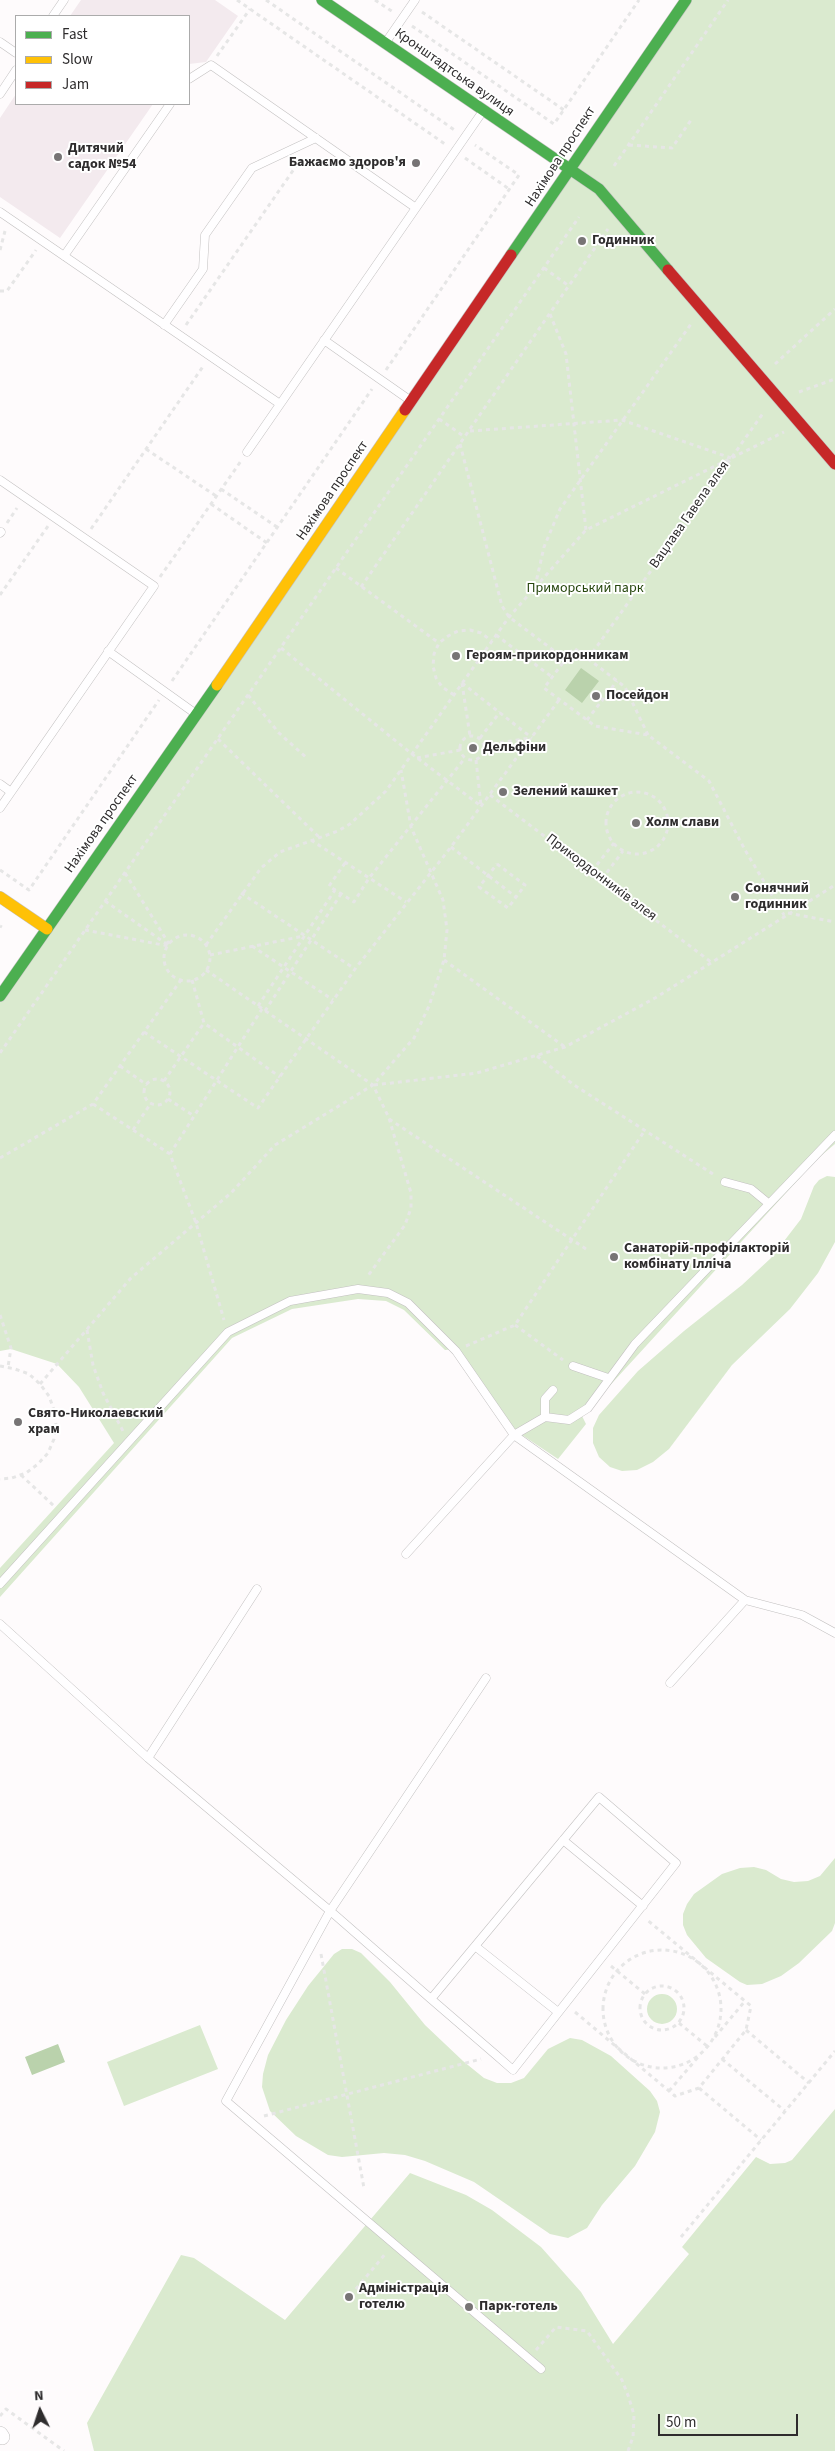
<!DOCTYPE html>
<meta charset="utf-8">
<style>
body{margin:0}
#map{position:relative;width:835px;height:2451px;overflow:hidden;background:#fefbfc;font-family:"Source Sans 3",sans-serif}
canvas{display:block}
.legend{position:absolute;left:15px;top:15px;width:175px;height:90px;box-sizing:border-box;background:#fff;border:1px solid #ababab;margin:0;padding:6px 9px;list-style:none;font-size:15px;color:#2e2c2d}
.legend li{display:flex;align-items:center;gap:10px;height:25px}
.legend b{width:25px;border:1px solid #ababab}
.north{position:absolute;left:15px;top:2386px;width:50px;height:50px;-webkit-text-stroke:4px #fff;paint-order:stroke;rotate:356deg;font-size:14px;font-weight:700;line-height:20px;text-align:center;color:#2e2c2d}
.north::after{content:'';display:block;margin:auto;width:18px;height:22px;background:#2e2c2d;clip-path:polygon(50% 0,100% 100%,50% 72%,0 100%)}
.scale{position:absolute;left:658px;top:2414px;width:140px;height:22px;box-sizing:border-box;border:2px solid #2e2c2d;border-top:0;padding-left:6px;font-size:15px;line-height:18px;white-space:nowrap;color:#2e2c2d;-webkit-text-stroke:4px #fff;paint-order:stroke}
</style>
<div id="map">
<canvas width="835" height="2451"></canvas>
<ul class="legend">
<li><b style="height:6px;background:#4caf50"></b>Fast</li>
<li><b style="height:6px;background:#ffc107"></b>Slow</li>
<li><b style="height:6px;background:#c62828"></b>Jam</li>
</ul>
<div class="north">N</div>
<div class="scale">50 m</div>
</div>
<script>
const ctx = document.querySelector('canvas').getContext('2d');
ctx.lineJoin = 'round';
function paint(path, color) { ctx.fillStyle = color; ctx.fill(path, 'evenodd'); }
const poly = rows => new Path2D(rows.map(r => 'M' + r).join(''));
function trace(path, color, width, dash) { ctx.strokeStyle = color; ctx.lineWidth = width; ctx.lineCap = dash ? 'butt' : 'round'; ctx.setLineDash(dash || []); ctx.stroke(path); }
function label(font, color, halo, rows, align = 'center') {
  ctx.font = font + ' "Source Sans 3",sans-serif'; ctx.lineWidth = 4; ctx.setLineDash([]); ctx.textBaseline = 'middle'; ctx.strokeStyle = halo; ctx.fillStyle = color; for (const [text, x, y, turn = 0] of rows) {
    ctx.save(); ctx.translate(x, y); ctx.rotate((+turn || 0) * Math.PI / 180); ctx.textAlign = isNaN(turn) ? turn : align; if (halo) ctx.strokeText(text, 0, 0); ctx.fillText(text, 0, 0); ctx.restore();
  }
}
const built = poly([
 [81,0,215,0,238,16,206,62,189,64,189,16,70,16],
 [16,94,16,104,153,104,60,238,0,197,0,118]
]);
const green = poly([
 [689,0,835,0,835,1144,817,1159,582,1416,586,1424,558,1459,516,1431,459,1349,445,1350,404,1310,386,1301,358,1299,292,1309,232,1338,0,1597,0,1568,114,1443,79,1387,57,1364,11,1349,0,1351,0,995],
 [827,1176,835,1177,835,1242,818,1273,790,1309,732,1365,669,1449,653,1462,637,1470,622,1471,610,1467,599,1457,593,1443,593,1428,599,1415,638,1371,684,1331,742,1285,771,1258,801,1219,814,1186,819,1180],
 [835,1858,835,1923,832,1931,799,1963,781,1976,762,1984,747,1985,740,1982,706,1958,687,1935,683,1925,683,1914,687,1904,694,1894,722,1874,740,1868,754,1867,766,1870,781,1879,794,1882,808,1881,820,1876],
 [342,1949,352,1949,361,1953,390,1982,425,2025,463,2061,484,2078,497,2083,511,2083,524,2078,548,2049,570,2038,582,2040,611,2056,650,2091,657,2101,660,2112,655,2132,635,2166,602,2205,587,2228,568,2238,550,2234,474,2182,425,2161,405,2155,384,2153,342,2157,328,2155,296,2136,270,2111,262,2087,263,2074,268,2055,286,2020,308,1986,334,1954],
 '647 2009a15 15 0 1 1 30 0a15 15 0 1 1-30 0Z',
 [200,2025,218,2069,124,2106,107,2062],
 [835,2109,835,2451,94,2451,87,2423,181,2255,194,2258,285,2320,410,2173,466,2195,492,2210,541,2247,581,2292,613,2344,689,2254,682,2247,756,2157,770,2164,785,2163,792,2160]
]);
const water = poly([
 [581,668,599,681,582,703,565,690],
 [58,2044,65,2062,32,2075,25,2057]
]);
const path = poly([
 [237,0,445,144],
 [266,0,456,131],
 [375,0,393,12],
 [422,12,564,110],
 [412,26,554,124,639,0],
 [217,56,250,9],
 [629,145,672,148,691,120],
 [465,158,509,189],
 [614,166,728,0],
 [0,250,5,231],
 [544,268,569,286],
 [0,291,7,291,36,250],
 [550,314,566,354,586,530],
 [186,325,301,159],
 [775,364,835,309],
 [386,370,519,175,475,145],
 [799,392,835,379],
 [439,419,465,437],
 [470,431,622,420,731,458],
 [460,444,502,606,509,617,565,659],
 [146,449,216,496],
 [221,489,277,527],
 [211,504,267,543],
 [7,523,17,508],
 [91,529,204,365],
 [336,568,439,643],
 [160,577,241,461],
 [361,587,608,229],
 [535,587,544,547,560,509,691,324],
 [0,595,48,526],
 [496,635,552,677],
 [281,648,412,754,481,806],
 [588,659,764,412],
 [172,681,372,389],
 [462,683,532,738],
 [462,683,470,736],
 [248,695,279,733,308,759],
 [454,695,442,687,436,678,433,666,434,654,439,643,448,636,458,631,470,630,481,633,492,641],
 [587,720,617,681],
 [648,735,625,687,574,648,544,688,595,726,648,735,709,781,745,850,784,915],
 '460 748a12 12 0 1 1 24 0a12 12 0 1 1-24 0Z',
 [480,738,500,712],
 [218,739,319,837],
 [484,745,531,738],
 [417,758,460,750],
 [476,760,481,806],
 '606 823a31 31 0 1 1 62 0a31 31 0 1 1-62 0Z',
 [490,795,711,962],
 [311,840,406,902],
 [451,847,516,897],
 [345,863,329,886,354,902,369,878,465,758],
 [497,864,525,885,508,908,479,887,497,864],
 [0,870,29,890,159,700],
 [592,871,614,843],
 [125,873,169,944],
 [602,879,623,851],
 [241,893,355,969],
 [105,901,168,945],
 [788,913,835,922],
 [0,926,2,927],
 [85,930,168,946],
 '164 958a23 23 0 1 1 46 0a23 23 0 1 1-46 0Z',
 [206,945,261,868,280,852,338,831,350,824,386,791,509,617,586,530,784,432],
 [252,946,333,1000],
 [210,955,304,936],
 [444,960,565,1047],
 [206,970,373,1085,389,1118,411,1193,411,1208,405,1225,367,1277],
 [192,980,204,1023,280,1077],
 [258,1006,335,890],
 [265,1011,341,894],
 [144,1032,258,1108,355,969,451,847,559,700],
 [0,1053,579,217],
 [537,1056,574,1085,716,1176],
 [120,1066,147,1085],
 '144 1092a13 13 0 1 1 26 0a13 13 0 1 1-26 0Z',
 [164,1081,204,1023],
 [374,1085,477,1073,565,1047,655,998,835,885],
 [168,1099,194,1116],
 [93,1104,170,1154,196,1223,224,1320],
 [389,1119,586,1249],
 [133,1130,151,1103],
 [170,1154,262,1009],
 [0,1158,93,1104,181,980],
 [0,1315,11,1348,8,1367],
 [515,1325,563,1360],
 [87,1330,93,1365,103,1393,123,1431],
 [466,1346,515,1325,645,1130],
 [0,1366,15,1369,29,1374,40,1384,49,1396,54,1410,56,1425,54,1439,48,1453,38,1464,26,1473,12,1478,0,1479],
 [40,1384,131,1278,231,1193,275,1145,373,1085,414,1038,429,1006,444,960,447,930,443,900,411,827,401,770],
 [21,1475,55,1507],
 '603 2009a59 59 0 1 1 118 0a59 59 0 1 1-118 0Z',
 [321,1954,364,2188],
 [611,1966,645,1994],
 '640 2008a22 22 0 1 1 44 0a22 22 0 1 1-44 0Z',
 [575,2012,675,2096,699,2088,746,2030,751,2006,646,1919],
 [679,2023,707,2046],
 [746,2030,809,2083],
 [715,2037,745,2001],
 [722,2059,785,2111],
 [699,2088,761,2140],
 [669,2091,699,2056],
 [264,2116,481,2059],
 [681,2237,835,2051],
 [356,2289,386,2253],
 [536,2350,556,2327,587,2331,622,2380,629,2398,634,2415,633,2437,628,2451],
 [0,2416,6,2409,64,2451]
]);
const lane = poly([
 [53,16,64,0],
 [0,42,16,53],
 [386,42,415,0],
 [189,79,211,65,416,208],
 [0,94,16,70],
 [0,212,280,404],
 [64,256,170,104],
 [164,325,203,269,205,235,252,168,316,138],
 [324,340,411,401],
 [247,452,483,111],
 [0,480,154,586,0,808],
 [0,533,1,532],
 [108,651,196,714],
 [0,784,11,792],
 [725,1182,751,1189,768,1203],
 [573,1366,608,1378],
 [545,1417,545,1399,553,1390],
 [406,1554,514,1435,545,1417,569,1420,588,1408,635,1344,835,1135],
 [0,1584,228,1332,290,1301,358,1289,388,1293,408,1303,456,1351,514,1435,745,1600,802,1615,835,1633],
 [0,1624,148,1758,335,1915,431,1999,496,2055,513,2070,676,1863,599,1797,431,1999],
 [486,1678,330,1911,226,2101,541,2369],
 [670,1683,745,1600],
 [148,1758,257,1589],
 [563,1840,643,1906],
 [475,1946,558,2012]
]);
const street = poly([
 [0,2434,2,2437]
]);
const fast = poly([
 [322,0,599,189,668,270],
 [511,255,686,0],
 [0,996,217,685]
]);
const slow = poly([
 [217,685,405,410],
 [0,897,47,929]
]);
const jam = poly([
 [668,270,835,464],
 [405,410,511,255]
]);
const markers = [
 [58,157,5,"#777475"],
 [416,163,5,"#777475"],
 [582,241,5,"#777475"],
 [456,656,5,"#777475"],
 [596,696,5,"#777475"],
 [473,748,5,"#777475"],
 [503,792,5,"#777475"],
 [636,823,5,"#777475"],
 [735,897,5,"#777475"],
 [614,1257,5,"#777475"],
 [18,1422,5,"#777475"],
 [349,2297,5,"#777475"],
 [469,2307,5,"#777475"]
];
const streetNames = [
 ["Кронштадтська вулиця",454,73,35],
 ["Нахімова проспект",561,157,-57],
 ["Нахімова проспект",333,491,-56],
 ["Вацлава Гавела алея",690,515,-55],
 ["Нахімова проспект",102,824,-55],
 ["Прикордонників алея",601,878,37]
];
const poiNames = [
 ["Дитячий",68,149],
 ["садок №54",68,165],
 ["Бажаємо здоров'я",406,163,"right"],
 ["Годинник",592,241],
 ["Героям-прикордонникам",466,656],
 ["Посейдон",606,696],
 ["Дельфіни",483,748],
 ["Зелений кашкет",513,792],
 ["Холм слави",646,823],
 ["Сонячний",745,889],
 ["годинник",745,905],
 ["Санаторій-профілакторій",624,1249],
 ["комбінату Ілліча",624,1265],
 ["Свято-Николаевский",28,1414],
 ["храм",28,1430],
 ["Адміністрація",359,2289],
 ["готелю",359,2305],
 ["Парк-готель",479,2307]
];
const parkNames = [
 ["Приморський парк",585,589]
];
paint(built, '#f3eaee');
paint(green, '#daeacf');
paint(water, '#bad2ac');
trace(lane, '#c3c1c1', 9);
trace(street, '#c3c1c1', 16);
trace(fast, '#c3c1c1', 12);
trace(slow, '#c3c1c1', 12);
trace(jam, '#c3c1c1', 12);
trace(path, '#e6e6e6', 3, [4, 4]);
trace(lane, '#fffeff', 8);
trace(street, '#fffeff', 15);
trace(fast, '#4caf50', 11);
trace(slow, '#ffc107', 11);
trace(jam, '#c62828', 11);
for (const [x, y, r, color] of markers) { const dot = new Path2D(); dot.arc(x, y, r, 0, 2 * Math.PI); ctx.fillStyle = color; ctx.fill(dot); trace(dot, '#fff', 2); }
label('14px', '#2e2c2d', '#fff', streetNames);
label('bold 14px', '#2e2c2d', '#fff', poiNames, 'left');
label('14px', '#26460d', '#fff', parkNames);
</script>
